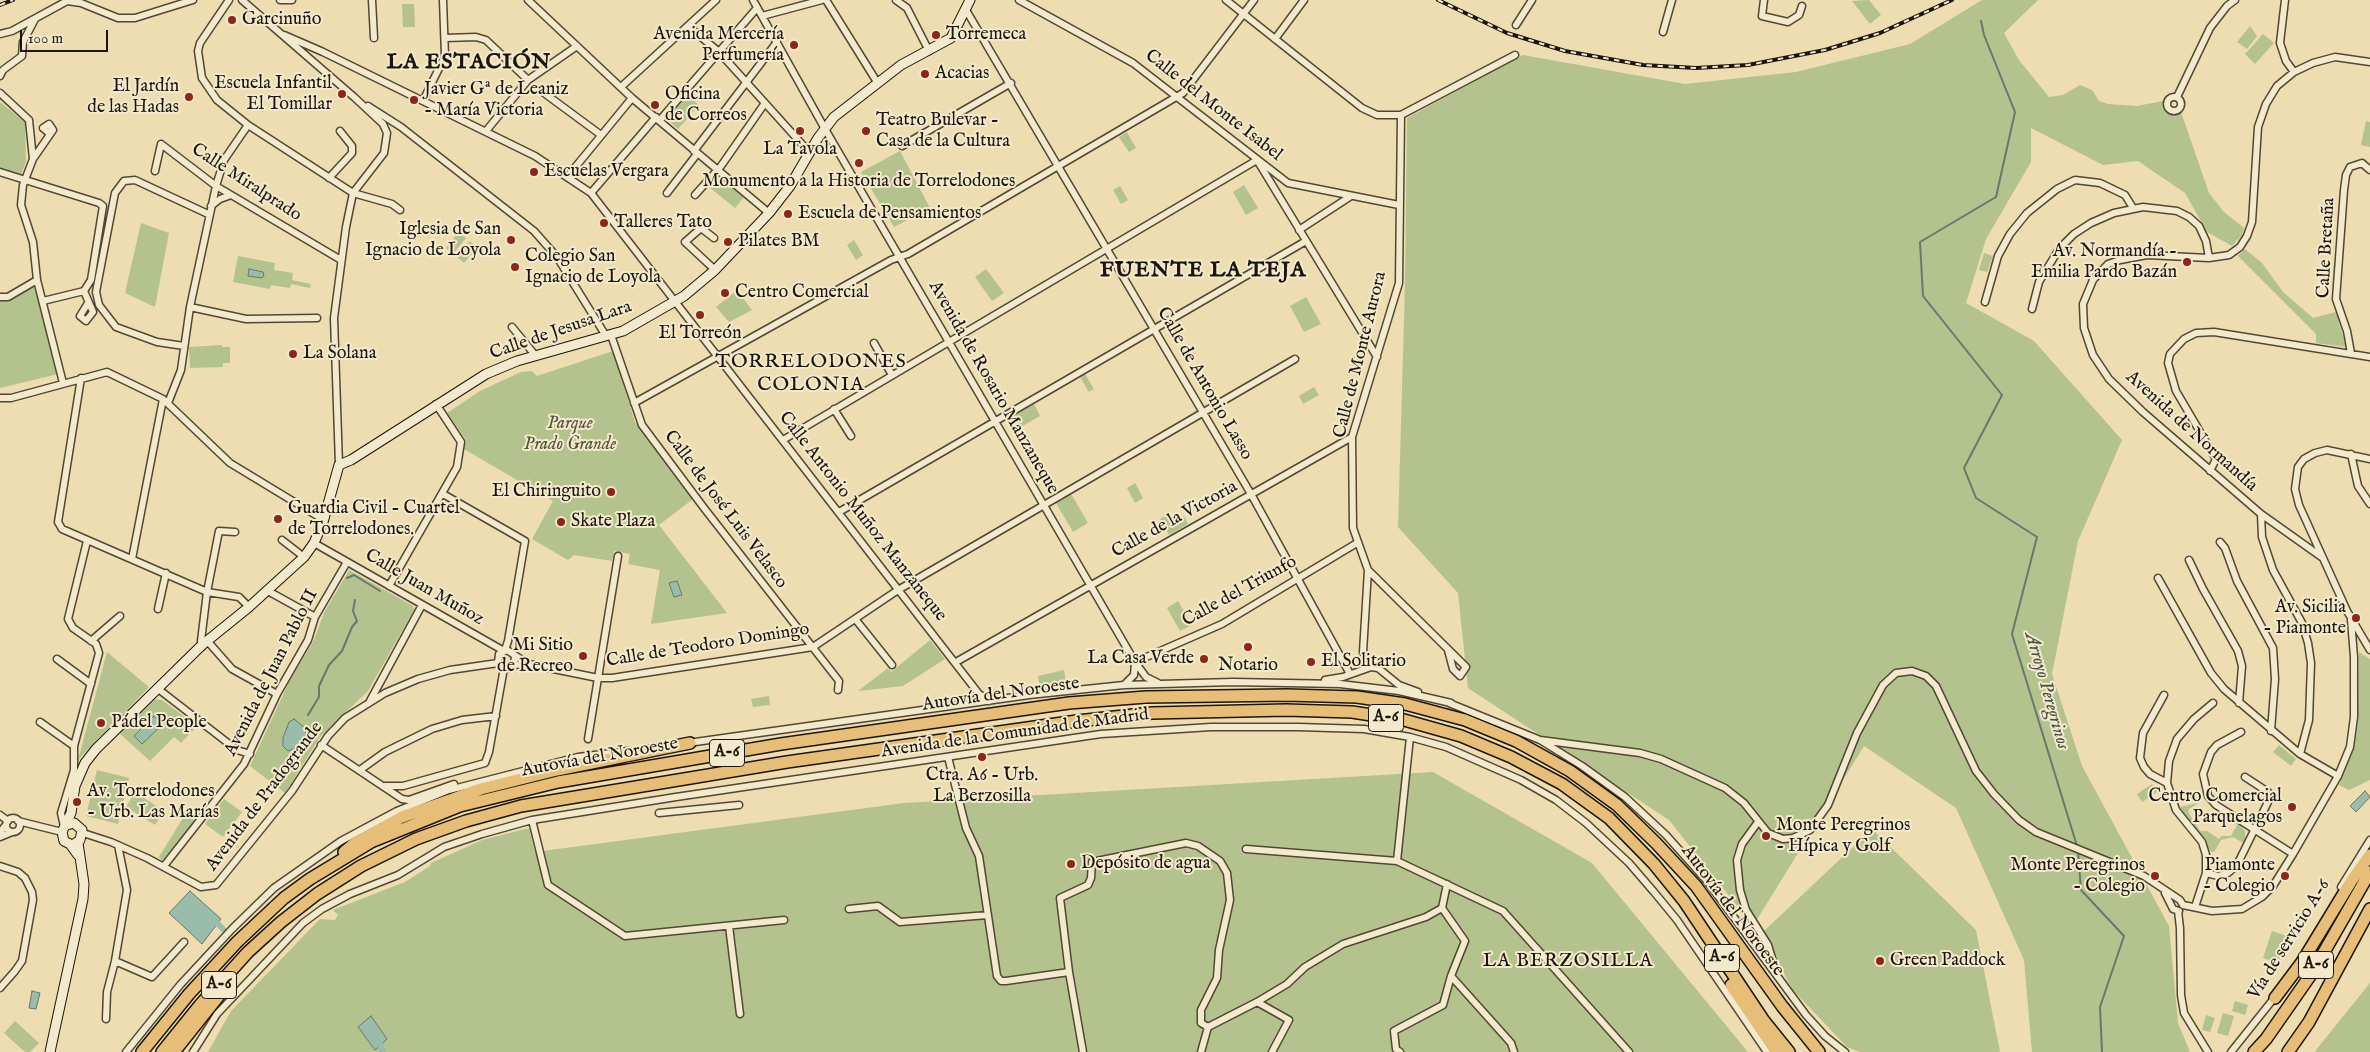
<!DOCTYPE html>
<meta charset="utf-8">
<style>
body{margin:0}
#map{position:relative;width:2370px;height:1052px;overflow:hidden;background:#edddb0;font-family:"IM FELL English",serif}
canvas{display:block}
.scale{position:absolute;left:20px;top:30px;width:88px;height:22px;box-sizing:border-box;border:2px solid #1d150b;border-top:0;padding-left:6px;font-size:15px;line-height:18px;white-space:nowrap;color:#1d150b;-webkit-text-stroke:4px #f3e9cc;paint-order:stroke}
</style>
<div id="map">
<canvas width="2370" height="1052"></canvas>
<div class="scale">100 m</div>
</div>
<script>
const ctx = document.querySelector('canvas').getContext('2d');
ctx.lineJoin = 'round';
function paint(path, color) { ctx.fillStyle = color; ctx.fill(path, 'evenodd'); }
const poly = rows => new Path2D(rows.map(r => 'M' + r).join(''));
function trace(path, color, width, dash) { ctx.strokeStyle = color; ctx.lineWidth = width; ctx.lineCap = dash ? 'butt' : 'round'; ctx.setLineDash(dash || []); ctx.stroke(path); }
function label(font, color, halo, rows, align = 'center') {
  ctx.font = font + ' "IM FELL English",serif'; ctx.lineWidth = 4; ctx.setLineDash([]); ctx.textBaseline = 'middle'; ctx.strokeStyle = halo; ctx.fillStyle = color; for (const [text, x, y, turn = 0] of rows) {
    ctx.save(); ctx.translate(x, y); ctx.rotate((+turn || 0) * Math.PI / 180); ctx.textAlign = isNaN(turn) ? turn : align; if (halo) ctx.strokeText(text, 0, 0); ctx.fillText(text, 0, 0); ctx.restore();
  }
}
const green = poly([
 [1869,0,1881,15,1870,24,1852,1],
 [1982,0,2038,0,2004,33,2019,60,2049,97,2063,95,2080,85,2092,90,2099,101,2108,104,2137,106,2163,101,2164,108,2169,113,2175,115,2181,112,2209,193,2224,212,2244,228,2242,235,2232,246,2207,232,2185,193,2138,161,2103,165,2031,128,2031,162,1986,239,1966,303,2034,341,2122,440,2078,541,2052,674,2082,766,2169,926,2178,1023,2190,1052,2032,1052,2024,960,1956,808,1864,746,1753,926,1669,820,1468,688,1458,593,1398,527,1405,285,1407,118,1523,55,1685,84,1796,72,1910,44],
 [402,4,414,4,415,27,403,27],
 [2250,26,2257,36,2247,49,2237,42],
 [2263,34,2274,43,2255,64,2245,54],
 [688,95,699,105,678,129,667,119],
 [0,102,25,122,26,162,21,174,0,168],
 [2366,121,2370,122,2370,147,2361,145],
 [1127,132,1136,148,1129,152,1119,137],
 [900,151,930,208,894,227,861,172],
 [715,173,744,197,735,208,709,187,712,183,709,181],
 [1244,185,1258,208,1246,215,1233,192],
 [1120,186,1128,200,1121,204,1113,190],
 [141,223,169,233,155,307,125,293],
 [459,232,466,238,453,254,446,248],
 [854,240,863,255,856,260,847,245],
 [470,241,477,248,464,263,457,257],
 [2245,249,2262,263,2283,292,2313,318,2336,312,2346,347,2316,343,2316,334,2238,256],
 [1984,253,1993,256,1987,272,1979,270],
 [238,256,275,263,274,270,293,273,292,280,311,284,310,288,291,284,290,288,271,285,270,289,233,282],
 [986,269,1004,293,992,301,975,277],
 [31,286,37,290,58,374,0,388,0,299,6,301],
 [737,290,752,310,729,322,716,307],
 [1306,297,1321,324,1304,332,1290,306],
 [222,345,222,347,230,347,230,363,223,363,223,367,190,368,189,347],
 [613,351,635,422,693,499,659,525,727,613,651,624,660,570,628,564,630,554,614,551,612,561,574,555,568,560,532,539,553,501,464,449,466,440,447,413,480,391,521,372,532,371,537,376],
 [1085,374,1094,389,1089,392,1080,377],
 [1314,387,1319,395,1303,404,1299,396],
 [1034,404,1040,416,1014,431,1007,420],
 [1135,483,1143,498,1135,503,1127,488],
 [1071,494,1088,523,1073,532,1056,503],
 [1168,514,1173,522,1184,516,1188,524,1169,535,1160,519],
 [349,570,413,606,414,610,368,691,320,737,285,793,250,766,289,682,314,640,324,613],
 [1178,601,1192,625,1180,631,1167,608],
 [930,640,945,659,903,686,858,691,888,668,891,672],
 [107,652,149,687,78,760],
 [2359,652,2370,659,2370,780,2349,790,2339,785,2355,744,2358,722],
 [1064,670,1066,682,1040,688,1038,676],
 [769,696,770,705,753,707,751,699],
 [154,699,162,700,197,726,181,743,174,737,150,761,119,733],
 [2279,745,2296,759,2291,766,2273,752],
 [97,770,129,778,118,824,86,816],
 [1433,772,1592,863,1748,1052,208,1052,231,1011,320,919,335,920,338,915,333,910,405,882,430,866,431,863,482,840,529,828,535,852,904,803],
 [2152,784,2157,792,2142,802,2137,794],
 [135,792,164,811,155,825,126,807],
 [224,799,242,812,223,837,205,824],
 [2199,803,2189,809,2188,812,2200,831,2207,831,2219,839,2221,836,2231,836,2238,823,2245,831,2245,844,2233,837,2221,840,2214,852,2209,851,2204,839,2179,807],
 [186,813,195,821,162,861,159,857],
 [1872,829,1976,930,2000,1052,1860,1052,1847,1047,1792,989,1763,932],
 [2272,931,2287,936,2278,963,2263,958],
 [2370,983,2370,1052,2315,1052,2316,1050],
 [2235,1001,2248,1005,2245,1015,2232,1011],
 [2223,1013,2234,1016,2228,1036,2217,1033],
 [2206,1015,2215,1018,2210,1032,2202,1030],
 [15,1021,39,1043,30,1052,25,1052,4,1033]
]);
const water = poly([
 [249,269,263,272,264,276,262,278,248,276,249,269],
 [677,581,682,595,674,597,669,583,677,581],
 [154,716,162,725,142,744,134,736,154,716],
 [294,719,305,728,306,736,303,745,288,751,283,746,283,738,289,722,294,719],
 [2365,791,2370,797,2356,812,2350,806,2365,791],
 [190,891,221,919,202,944,169,913,190,891],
 [32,991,40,993,36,1009,29,1008,32,991],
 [371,1016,387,1039,375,1050,358,1027,371,1016]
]);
const stream = poly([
 [1981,21,1984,35,2015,112,1996,197,1920,242,1923,296,2002,395,1964,468,1976,498,2037,537,2012,634,2077,846],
 [347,578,354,575,380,591],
 [308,715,319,697,319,686,329,665,342,651,352,627,357,621,353,611,355,600],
 [2078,851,2081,890,2124,936,2100,1007,2102,1052]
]);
const canal = poly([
 [213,919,223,929],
 [377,1037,383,1052]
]);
const street = poly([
 [229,0,200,43,198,51,202,78,217,100,248,125,353,193,392,204,400,210],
 [242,0,354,97,383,124,387,133,384,153,353,193,346,227,334,318,339,465],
 [280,0,292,0],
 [372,0,374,38],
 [528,0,632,98,769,213],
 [753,0,825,129,1135,662,1146,677,1158,683],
 [826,0,877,82],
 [896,0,907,8,929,51],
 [1019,0,1133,63,1288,183,1399,205],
 [1226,0,1362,108,1377,115,1401,115,1515,55],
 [1764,0,1762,16,1788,22,1799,15,1802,6],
 [2285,0,2280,43,2286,61,2294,72],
 [966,10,1251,494,1350,674],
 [762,16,822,0],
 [1516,25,1532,0],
 [688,26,719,52,810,153],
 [1663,32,1672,0],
 [0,34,12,31,67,1,81,3,118,18,135,18,193,0],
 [284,35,323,52,535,156,591,193,979,694,989,701],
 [445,38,476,37,486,40,528,80],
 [1275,39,1304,0],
 [0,76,3,70,22,56,23,42,35,19],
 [621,87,716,0],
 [540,90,601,135],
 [0,93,29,120,33,159,23,185,21,205,33,242,37,280,63,383],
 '2167 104a7 7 0 1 1 14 0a7 7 0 1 1-14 0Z',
 [2177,97,2210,28,2227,6,2235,0],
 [423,101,445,56,443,0],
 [368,106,401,127,534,231,557,257,606,336],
 [660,120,757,8],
 [486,131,528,80,577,46],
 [902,146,1011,83],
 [694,151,777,42],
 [33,159,53,130,49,124,43,128,49,133],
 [155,171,161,144,216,186,341,260],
 [0,172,99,203,103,206,91,280,84,291,93,312,86,321,80,316,88,303],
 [568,176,632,98],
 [329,178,352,153,352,146,340,131],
 [591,193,656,117],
 [667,193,697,154],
 [695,195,721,166,765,103],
 [211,206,220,199,231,195],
 [1299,230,1351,196],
 [714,238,701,228,685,242,715,270],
 [0,297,8,297,37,280],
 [43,301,84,291],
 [1985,302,1998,256,2010,234,2027,213,2057,189,2075,180,2100,183,2125,195,2133,208],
 [190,307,246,319,317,318],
 [2032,309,2039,282,2059,249,2074,234,2091,223,2114,213,2143,207,2177,211,2189,217,2199,226,2206,241,2209,258],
 [512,327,535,355],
 [611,335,642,425,704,508,839,681,838,690],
 [874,343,892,375],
 [184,346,157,342,116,327,99,305,96,292,115,193,124,181,135,180,208,214],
 [2351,353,2347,331,2336,299,2344,190,2346,175,2350,167,2362,163,2370,170],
 [81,378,58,522,62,529,207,592,239,597,249,607],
 [0,398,11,398,107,372,163,399,230,463,324,520],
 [168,403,181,370,190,307,216,186,224,160,248,125],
 [634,403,891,260,908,254,1183,93,1254,0],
 [834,409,851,436],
 [783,440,1257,160,1377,357],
 [2351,454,2358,486,2370,504],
 [2370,459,2327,450,2315,453,2304,459,2298,467,2295,489,2299,505,2347,611,2370,650],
 [2210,471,2216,459,2176,391,2168,363,2170,354,2184,339,2196,333,2214,332,2370,357],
 [443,494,525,541,508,641,505,650],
 [839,512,1306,241],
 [2261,514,2262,537,2273,570,2302,623,2308,643,2311,663,2309,720,2300,754],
 [282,540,304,557],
 [2220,542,2225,548,2237,581,2273,648,2275,679,2271,731],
 [314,543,504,651],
 [2323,558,2261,514,2143,412,2109,379,2093,355,2084,328,2083,304,2093,280,2108,264,2120,260,2147,255,2209,258,2229,255,2240,247,2247,236,2252,222,2258,127,2266,104,2277,86,2294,72,2313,63,2335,57,2370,62],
 [132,559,163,399],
 [2189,560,2203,589,2238,651,2242,666,2239,703],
 [1368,570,1466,667,1460,676,1453,669,1448,650],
 [2158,578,2211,673,2224,689,2300,754,2338,776],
 [389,586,457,467,461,442,436,404],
 [268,591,315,617],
 [158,609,166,573],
 [856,620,892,665],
 [91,641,120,616],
 [210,644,232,669,277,694],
 [202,647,201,641,207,592,219,531,235,532],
 [515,657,514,663,509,668,501,667,498,663,499,654,507,650,528,664],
 [57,659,91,684],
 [956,662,1352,437],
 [1135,662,1222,624,1357,543],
 [513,665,529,664,598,678,612,678,813,647,898,590,1295,359],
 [1371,667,1363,652,1368,570,1353,528,1352,437,1399,283,1401,115],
 [1325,680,1343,677,1371,667,1378,668,1399,685,1418,692],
 [1124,685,1134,675,1135,662],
 [157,688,237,750,250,754],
 [2164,695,2143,733,2140,758,2144,767,2150,774,2167,783,2176,810,2202,842,2206,855,2206,873,2195,907],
 [370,701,422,605],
 [1449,703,1540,740,1582,766,1625,797,1666,835,1707,881,1806,1015,1825,1036,1845,1052],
 [40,722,74,746],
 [2241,732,2217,745,2211,752,2203,774,2208,796,2216,805,2293,854],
 [1410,737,1397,861,1503,911,1629,1052],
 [588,739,618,556],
 [1540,740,1640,753,1661,759,1725,788,1744,803,1768,833,1783,839,1793,838,1810,830,1828,805,1857,733,1883,685,1896,673,1912,671,1926,676,1936,686,1976,771,1994,794,2019,820,2036,832,2144,876,2180,900,2183,905],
 [688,743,1029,695,1124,685,1233,682,1340,684,1399,691,1451,703],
 [321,745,402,799,409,800,454,784],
 [948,757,966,828,979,856,997,976,1001,981,1006,981,1069,972,1083,1052],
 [360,770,385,752,432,729,462,720,496,716],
 [2167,783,2169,761,2177,739,2194,719,2213,703],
 [385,786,403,786,485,763,489,752,504,668],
 [659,813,739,805],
 [0,815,8,821],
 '6 825a7 7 0 1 1 14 0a7 7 0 1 1-14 0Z',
 [532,820,548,885,625,936,784,920],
 [18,821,62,832],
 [1758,822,1742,844,1737,860,1740,890,1746,910,1768,945,1777,975],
 [64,826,61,813,74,770,74,746,99,653,96,644,73,628,68,619,87,541],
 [0,832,6,825],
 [83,833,111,842,147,858,201,887,216,885,292,791,328,736,345,718,385,693,418,679,450,670,498,663],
 [0,837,12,832],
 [1246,849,1397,861],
 [0,866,18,872,25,878,32,892,33,900,22,961,15,971,0,988],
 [164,866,244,764,277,694,308,640,315,617,347,562],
 [2206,873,2218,876,2228,873,2237,865,2268,802,2268,792,2245,777],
 [2341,887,2370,840],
 [2165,893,2173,909,2179,911],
 [2183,905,2212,911,2242,909,2262,897,2273,886,2293,854,2338,776,2350,747,2354,717,2354,657,2351,620],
 [849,909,878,906,900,922,988,915],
 [2178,911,2180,928,2181,995,2184,1013,2208,1052],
 [729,926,740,1014],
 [115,961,152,977,184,942],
 [1069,972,1060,898,1088,885,1091,878,1092,862,1186,843,1198,846,1220,861,1227,873,1230,900,1219,950,1217,978,1201,1010,1201,1023,1208,1027,1257,1002,1287,984,1305,967,1343,944,1426,917,1442,908,1447,884],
 [1451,976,1511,1043,1514,1052],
 [1257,1002,1289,1020,1272,1052],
 [106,1019,107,992,115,961,127,890,118,845],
 [126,1052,180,985,232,929,274,888,341,841,397,811,449,790,578,757,628,751],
 [193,1052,217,1014,303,923,322,909,350,894,398,875,444,847,482,834,532,820,676,797,1101,734,1211,727,1298,727,1364,729,1410,737,1446,747,1521,780,1556,800,1586,823,1629,863,1654,892,1677,920,1767,1052],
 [1201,1052,1208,1027],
 [1400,1052,1396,1049,1394,1031,1443,1005,1451,976,1465,941,1442,908],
 [2231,1052,2275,997]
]);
const secondary = poly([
 [67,825,74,823,82,830,80,840,74,844],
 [78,855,70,844,64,841,62,832,71,813,75,786,85,763,96,749,202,645,249,607,304,557,314,543,323,522,339,465,351,460,486,374,517,361,623,331,684,296,715,270,769,213,790,186,818,138,834,117,901,65,951,38,970,0],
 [50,1052,83,899,84,884,78,843]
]);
const highway = poly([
 [344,852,355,843,402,817,481,789,557,770,690,743],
 [1731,985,1777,1052],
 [2275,998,2302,962,2352,880,2370,855],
 [142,1052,189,994,237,942,284,898,310,879,371,842,460,806,558,782,781,744,1069,703,1146,697,1287,695,1357,697,1405,704,1465,720,1516,741,1570,771,1617,805,1656,843,1696,886,1782,1006,1819,1052],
 [162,1052,200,1005,248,952,281,922,317,894,361,866,416,839,466,821,521,806,787,762,1077,721,1152,713,1286,710,1352,712,1404,720,1461,736,1511,757,1562,784,1609,818,1654,864,1684,901,1764,1021,1789,1052],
 [174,1052,221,993],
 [2254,1052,2266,1039,2312,973,2370,872],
 [2288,1052,2309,1022,2370,909]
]);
const rail = poly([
 [1438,0,1507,33,1565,51,1643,65,1696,68,1748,65,1825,50,1880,33,1952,0],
 [0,5,13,0]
]);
const markers = [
 [232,20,5,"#8f2418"],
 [936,35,5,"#8f2418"],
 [794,45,5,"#8f2418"],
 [925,74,5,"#8f2418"],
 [342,94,5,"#8f2418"],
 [189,97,5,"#8f2418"],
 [414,100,5,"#8f2418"],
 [655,105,5,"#8f2418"],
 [800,131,5,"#8f2418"],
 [866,131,5,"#8f2418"],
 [859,163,5,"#8f2418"],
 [534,172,5,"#8f2418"],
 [788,214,5,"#8f2418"],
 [604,223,5,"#8f2418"],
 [511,240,5,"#8f2418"],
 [728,242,5,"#8f2418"],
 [2187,262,5,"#8f2418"],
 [515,267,5,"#8f2418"],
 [725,293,5,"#8f2418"],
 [700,315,5,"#8f2418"],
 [293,354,5,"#8f2418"],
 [611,492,5,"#8f2418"],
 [278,519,5,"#8f2418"],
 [561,522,5,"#8f2418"],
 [2356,618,5,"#8f2418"],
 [1248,647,5,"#8f2418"],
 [583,656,5,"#8f2418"],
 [1204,659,5,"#8f2418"],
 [1311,662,5,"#8f2418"],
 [101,723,5,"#8f2418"],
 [982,757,5,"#8f2418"],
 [77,802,5,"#8f2418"],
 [2292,807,5,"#8f2418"],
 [1766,836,5,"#8f2418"],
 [1071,864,5,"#8f2418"],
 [2155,876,5,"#8f2418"],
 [2285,876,5,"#8f2418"],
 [1880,961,5,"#8f2418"]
];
const shields = [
 [1386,718,35],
 [727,753,35],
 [1722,958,35],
 [2316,965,35],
 [219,985,35]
];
const shieldNames = [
 ["A-6",1386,718],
 ["A-6",727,753],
 ["A-6",1722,958],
 ["A-6",2316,965],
 ["A-6",219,985]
];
const poiNames = [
 ["Garcinuño",242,20],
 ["Avenida Mercería",784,35,"right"],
 ["Perfumería",784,56,"right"],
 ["Torremeca",946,35],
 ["Acacias",935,74],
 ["Escuela Infantil",332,84,"right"],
 ["El Tomillar",332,105,"right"],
 ["El Jardín",179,87,"right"],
 ["de las Hadas",179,108,"right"],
 ["Javier Gª de Leaniz",424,90],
 ["- María Victoria",424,111],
 ["Oficina",665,95],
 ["de Correos",665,116],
 ["Teatro Bulevar -",876,121],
 ["Casa de la Cultura",876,142],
 ["La Tavola",800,150,"center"],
 ["Escuelas Vergara",544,172],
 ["Monumento a la Historia de Torrelodones",859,182,"center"],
 ["Escuela de Pensamientos",798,214],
 ["Talleres Tato",614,223],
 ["Iglesia de San",501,230,"right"],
 ["Ignacio de Loyola",501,251,"right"],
 ["Pilates BM",738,242],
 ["Av. Normandía -",2177,252,"right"],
 ["Emilia Pardo Bazán",2177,273,"right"],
 ["Colegio San",525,257],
 ["Ignacio de Loyola",525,278],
 ["Centro Comercial",735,293],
 ["El Torreón",700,334,"center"],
 ["La Solana",303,354],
 ["El Chiringuito",601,492,"right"],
 ["Guardia Civil - Cuartel",288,509],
 ["de Torrelodones.",288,530],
 ["Skate Plaza",571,522],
 ["Av. Sicilia",2346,608,"right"],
 ["- Piamonte",2346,629,"right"],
 ["Mi Sitio",573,646,"right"],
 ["de Recreo",573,667,"right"],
 ["La Casa Verde",1194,659,"right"],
 ["El Solitario",1321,662],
 ["Notario",1248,666,"center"],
 ["Pádel People",111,723],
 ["Ctra. A6 - Urb.",982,776,"center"],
 ["La Berzosilla",982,797,"center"],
 ["Av. Torrelodones",87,792],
 ["- Urb. Las Marías",87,813],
 ["Centro Comercial",2282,797,"right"],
 ["Parquelagos",2282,818,"right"],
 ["Monte Peregrinos",1776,826],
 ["- Hípica y Golf",1776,847],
 ["Depósito de agua",1081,864],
 ["Monte Peregrinos",2145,866,"right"],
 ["- Colegio",2145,887,"right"],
 ["Piamonte",2275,866,"right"],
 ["- Colegio",2275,887,"right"],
 ["Green Paddock",1890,961]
];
const streetNames = [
 ["Calle del Monte Isabel",1213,106,38],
 ["Calle Miralprado",246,183,33],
 ["Calle Bretaña",2327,248,-87],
 ["Calle de Jesusa Lara",561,331,-19],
 ["Calle de Monte Aurora",1361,355,-76],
 ["Calle de Antonio Lasso",1204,384,60],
 ["Avenida de Rosario Manzaneque",993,388,60],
 ["Avenida de Normandía",2191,432,42],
 ["Calle de José Luis Velasco",725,510,53],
 ["Calle Antonio Muñoz Manzaneque",862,517,52],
 ["Calle de la Victoria",1175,520,-29],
 ["Calle Juan Muñoz",424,588,30],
 ["Calle del Triunfo",1240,592,-29],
 ["Calle de Teodoro Domingo",708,646,-9],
 ["Avenida de Juan Pablo II",272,673,-63],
 ["Autovía del Noroeste",1001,695,-8],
 ["Avenida de la Comunidad de Madrid",1015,734,-8],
 ["Autovía del Noroeste",600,758,-10],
 ["Avenida de Pradogrande",265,797,-53],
 ["Autovía del Noroeste",1732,911,53],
 ["Vía de servicio A-6",2290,940,-58]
];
const parkNames = [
 ["Parque",570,424],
 ["Prado Grande",570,445]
];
const waterNames = [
 ["Arroyo Peregrinos",2046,691,74]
];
const neighbourhoodNames = [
 ["LA BERZOSILLA",1568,962]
];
const quarterNames = [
 ["TORRELODONES",811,363],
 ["COLONIA",811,386]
];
const districtNames = [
 ["LA ESTACIÓN",469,63],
 ["FUENTE LA TEJA",1203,271]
];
paint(green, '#b4c28e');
paint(water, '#99bcab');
trace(water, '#67796b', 1);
trace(stream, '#67796b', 2);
trace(canal, '#99bcab', 6);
trace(street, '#514734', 9);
trace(secondary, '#1d150b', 11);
trace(highway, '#1d150b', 14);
trace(street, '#f3e9cc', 6);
trace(secondary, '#f3e9cc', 9);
trace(highway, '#e6be78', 11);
trace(rail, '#1d150b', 4);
trace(rail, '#f3e9cc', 2, [5.5]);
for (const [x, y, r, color] of markers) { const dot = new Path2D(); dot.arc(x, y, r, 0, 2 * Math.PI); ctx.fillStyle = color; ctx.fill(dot); trace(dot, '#f3e9cc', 2); }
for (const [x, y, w] of shields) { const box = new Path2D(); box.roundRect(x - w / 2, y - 13.5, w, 27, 4); ctx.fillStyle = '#f3e9cc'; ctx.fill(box); trace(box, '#1d150b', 1); }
label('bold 16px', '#1d150b', null, shieldNames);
label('18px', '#1d150b', '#f3e9cc', poiNames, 'left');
label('18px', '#1d150b', '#f3e9cc', streetNames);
label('italic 18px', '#525239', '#f3e9cc', parkNames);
label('italic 19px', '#484f43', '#f3e9cc', waterNames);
ctx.letterSpacing = '1px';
label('19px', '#1d150b', '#f3e9cc', neighbourhoodNames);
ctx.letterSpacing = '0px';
ctx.letterSpacing = '1px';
label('20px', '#1d150b', '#f3e9cc', quarterNames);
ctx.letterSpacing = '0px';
ctx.letterSpacing = '1px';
label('bold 22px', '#1d150b', '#f3e9cc', districtNames);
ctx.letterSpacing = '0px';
</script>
